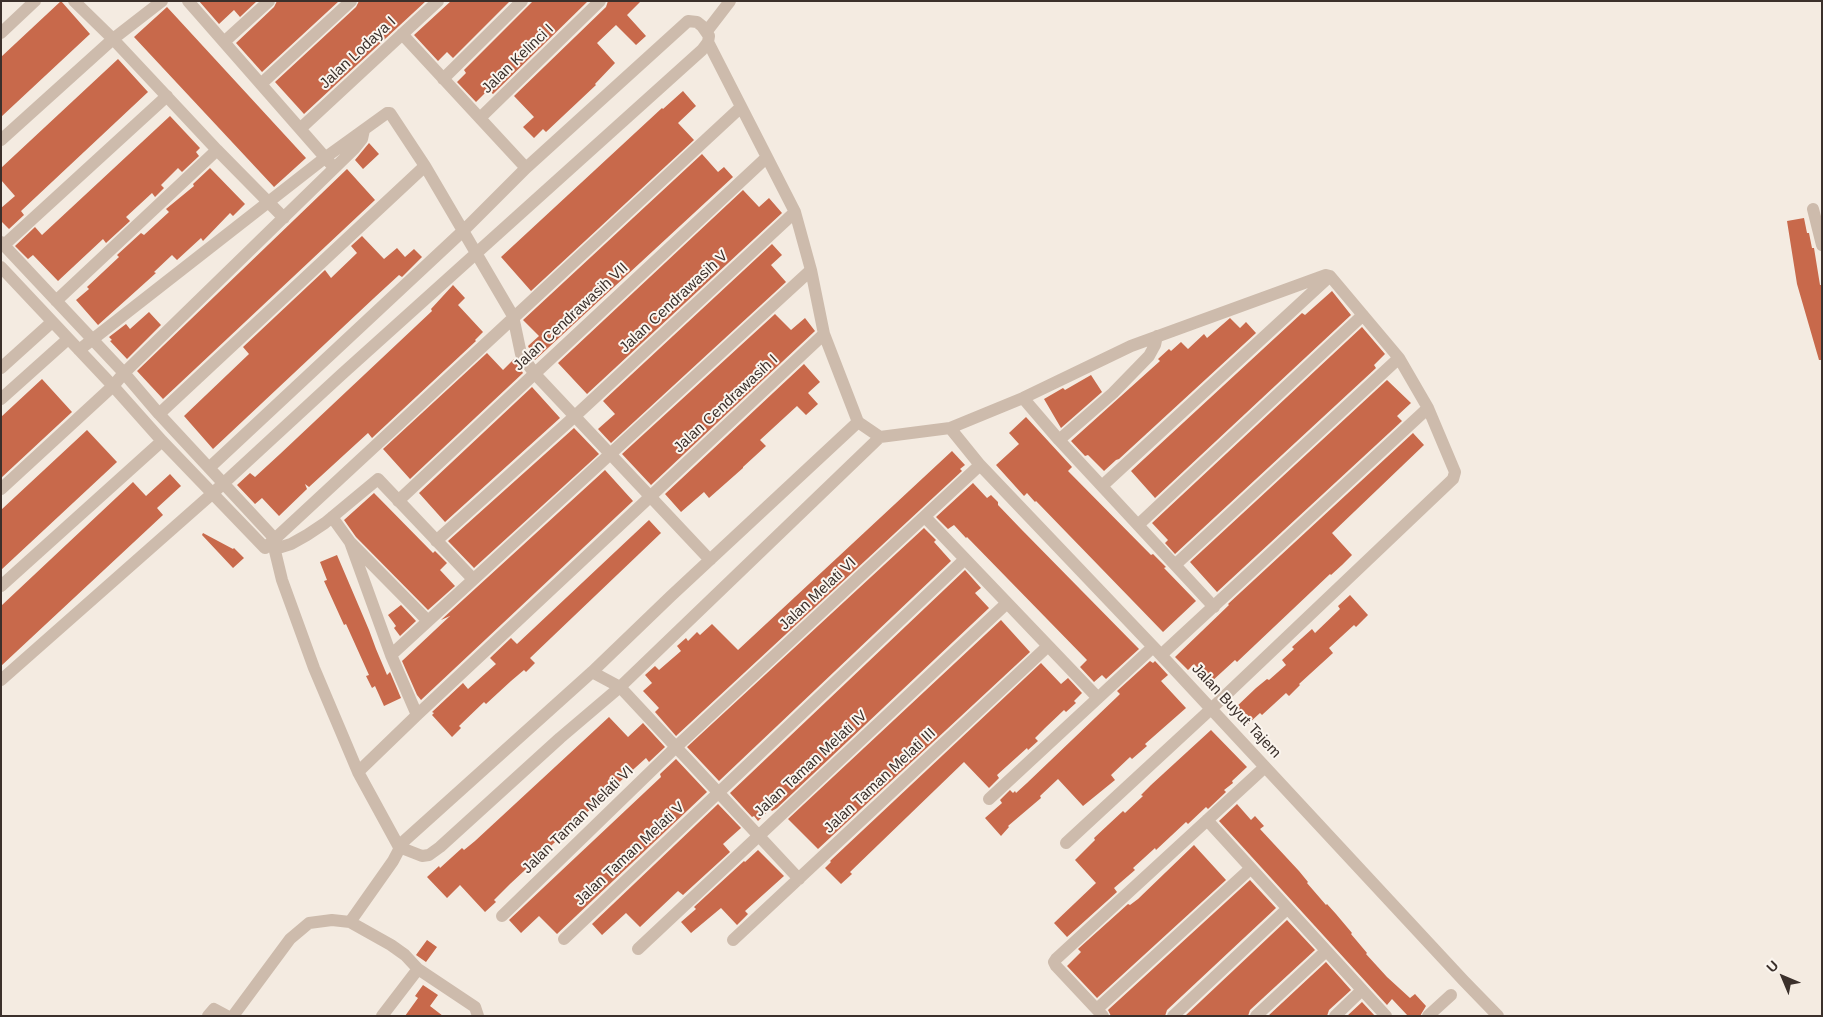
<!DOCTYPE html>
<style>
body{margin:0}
#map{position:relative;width:1823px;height:1017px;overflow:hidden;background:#f4ebe1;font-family:Arial,sans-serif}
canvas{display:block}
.frame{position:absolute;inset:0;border:2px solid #3b302b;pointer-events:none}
.north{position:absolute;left:1758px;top:952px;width:50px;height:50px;-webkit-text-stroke:4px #fbf5ee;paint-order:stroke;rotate:315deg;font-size:14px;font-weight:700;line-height:20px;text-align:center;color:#3b302b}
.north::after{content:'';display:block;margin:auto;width:18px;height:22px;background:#3b302b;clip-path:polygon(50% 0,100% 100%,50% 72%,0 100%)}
</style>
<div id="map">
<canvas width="1823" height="1017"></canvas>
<div class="frame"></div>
<div class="north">U</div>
</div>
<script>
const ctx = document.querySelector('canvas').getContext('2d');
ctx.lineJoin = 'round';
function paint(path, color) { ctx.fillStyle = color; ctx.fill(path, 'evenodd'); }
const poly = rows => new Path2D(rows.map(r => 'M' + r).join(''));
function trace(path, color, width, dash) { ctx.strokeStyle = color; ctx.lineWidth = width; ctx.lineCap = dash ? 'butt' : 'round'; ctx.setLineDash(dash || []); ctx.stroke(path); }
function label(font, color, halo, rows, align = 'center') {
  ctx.font = font + ' Arial,sans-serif'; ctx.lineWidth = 4; ctx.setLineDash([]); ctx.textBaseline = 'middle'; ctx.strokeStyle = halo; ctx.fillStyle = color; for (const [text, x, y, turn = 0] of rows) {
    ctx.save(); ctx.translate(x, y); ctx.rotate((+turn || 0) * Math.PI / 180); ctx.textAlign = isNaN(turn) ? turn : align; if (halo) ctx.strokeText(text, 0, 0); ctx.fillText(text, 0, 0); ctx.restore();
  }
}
const building = poly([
 [61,1,90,34,1,117,1,57],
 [199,1,257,1,240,17,234,10,219,24],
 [277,1,339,1,262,72,236,43,274,7],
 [359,1,426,1,304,114,275,82,356,7],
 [451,1,510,1,453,58,447,52,438,61,414,35],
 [533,1,588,1,493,94,488,90,476,102,457,82,466,73,464,70],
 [608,1,641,1,627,15,646,36,636,45,616,25,597,43,615,63,595,84,596,85,546,132,543,129,534,138,523,127,534,117,514,96,606,7],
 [167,7,306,158,274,187,134,37],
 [118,59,148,92,21,211,24,215,9,229,1,221,1,208,15,196,1,180,1,168],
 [683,91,696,106,678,123,694,140,531,291,501,257,662,108,663,109],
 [170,116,200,148,196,152,199,156,182,172,178,168,161,185,164,188,155,197,152,193,126,217,130,221,106,243,103,239,58,281,33,255,28,259,15,246,35,227,42,235],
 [369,143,379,154,363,169,355,160],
 [702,154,718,172,724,167,733,177,535,360,528,346,539,336,523,320],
 [210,168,245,204,233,216,230,213,203,241,201,238,177,260,172,255,154,272,156,273,98,325,76,300,89,289,87,287,119,257,117,255,141,233,144,235,169,212,166,209,194,186,193,184],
 [347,169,375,200,163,399,137,371],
 [743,190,759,207,769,198,782,213,587,394,558,363],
 [1804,218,1807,233,1809,233,1812,248,1814,248,1820,285,1822,285,1822,360,1819,360,1797,284,1787,221],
 [362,236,384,259,397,248,405,257,414,249,422,257,402,277,399,275,374,298,213,449,184,416,249,354,243,347,325,270,331,278,357,253,351,246],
 [772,244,782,255,771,265,786,282,611,443,598,429,615,414,603,401],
 [453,285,465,298,458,305,483,332,475,340,476,341,372,438,368,433,309,487,305,484,307,489,279,516,262,498,255,504,237,485,250,473,255,477,280,454,432,311,431,309],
 [1332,291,1351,315,1155,498,1131,471,1302,313,1305,315],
 [149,312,161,325,127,359,110,341,112,340,109,337,126,324,130,329],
 [775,314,791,330,805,318,815,331,651,485,622,454],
 [1230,318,1240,328,1246,322,1256,333,1119,459,1116,460,1104,471,1088,455,1085,456,1071,441,1160,361,1158,359,1169,349,1171,351,1181,342,1188,349,1204,334,1207,338],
 [1362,327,1385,354,1374,365,1376,368,1175,554,1165,543,1168,540,1152,523],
 [487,353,503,370,514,359,523,373,410,479,383,449],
 [804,364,820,382,808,393,818,404,806,415,797,406,760,440,766,446,743,467,743,468,709,498,704,492,681,512,665,494],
 [1091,375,1102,392,1061,428,1044,399,1063,388,1065,390],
 [42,379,72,412,1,478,1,417],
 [1387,380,1411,403,1397,416,1402,421,1217,592,1190,562],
 [532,387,560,418,445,522,419,493],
 [1026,417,1072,467,1068,471,1151,555,1153,554,1166,567,1164,568,1196,601,1163,632,1036,501,1035,502,1027,493,1024,496,996,465,1019,444,1009,433],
 [574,428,599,454,474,568,448,541],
 [87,430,117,462,1,570,1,510],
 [1413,433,1424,445,1332,533,1352,555,1342,565,1331,575,1330,574,1237,662,1235,660,1211,682,1194,664,1188,670,1175,657,1229,605,1228,604],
 [952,451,965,465,960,469,962,471,676,736,655,712,659,708,643,691,652,683,645,675,655,666,659,670,681,651,677,646,686,638,688,641,697,632,700,635,712,624,738,650],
 [605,470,633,501,421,700,417,695,402,661,450,616,441,620],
 [170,474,181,486,157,508,163,515,1,666,1,606,133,482,146,496],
 [973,483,987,498,991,495,998,502,998,505,1021,529,1139,649,1106,679,1102,675,1094,682,1080,667,1087,660,967,537,966,538,954,525,948,529,936,517],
 [374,493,433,553,435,551,447,563,440,570,455,586,428,610,356,537,344,520],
 [649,520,661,533,530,658,535,663,526,672,524,670,511,681,486,704,484,702,459,726,461,728,452,737,432,715,434,713,432,712,463,683,468,689,496,664,490,658,511,638,517,644],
 [924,528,936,540,934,542,951,561,719,781,687,747],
 [203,533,233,549,234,548,244,558,233,568,202,535],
 [337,555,369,630,376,649,387,675,390,672,401,698,384,706,375,686,372,688,366,676,369,675,346,624,344,625,324,581,327,580,320,562],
 [965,570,981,588,975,593,989,608,777,808,772,811,770,809,758,821,754,816,752,817,730,793],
 [1350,595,1368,615,1356,627,1354,625,1329,648,1333,653,1299,684,1300,685,1289,696,1286,693,1262,715,1260,713,1248,724,1234,709,1256,688,1267,679,1269,680,1286,665,1282,660,1294,649,1292,647,1312,629,1315,633,1340,609,1338,606],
 [401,605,416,621,400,636,394,628,396,626,388,615],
 [1001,620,1030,652,818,849,788,819],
 [1150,661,1153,663,1155,661,1168,675,1161,681,1186,708,1145,744,1147,746,1132,759,1130,757,1111,775,1115,780,1083,806,1058,779,1040,796,1041,798,1008,826,1009,827,1001,836,985,818,1002,803,1000,800,1010,790,1013,793,1015,791,1016,793,1027,783,1118,696,1120,694,1117,691],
 [1041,663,1061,684,1068,678,1082,693,1074,701,1076,703,1066,712,1064,710,1045,728,1035,738,1038,741,1028,750,1027,748,997,775,999,778,989,788,964,762,850,872,852,874,841,884,825,868,831,862,830,861],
 [609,717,628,737,643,723,665,747,649,762,646,758,625,777,510,884,494,900,496,902,485,912,460,885,447,898,427,877,439,866,440,868,462,848,464,850,475,841],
 [1211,730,1247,767,1232,781,1233,783,1224,790,1226,792,1208,809,1206,807,1188,824,1186,822,1156,850,1155,848,1133,868,1135,870,1114,888,1117,892,1067,937,1054,923,1096,883,1075,860,1095,840,1094,838,1123,811,1125,813,1143,796,1141,795,1151,785],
 [676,759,707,792,557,934,539,916,521,933,509,920,661,777,660,774],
 [718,804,741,828,723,844,730,852,683,895,678,891,640,927,626,913,602,935,592,924],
 [1237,804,1251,820,1255,816,1264,826,1260,829,1299,871,1308,882,1307,883,1326,905,1327,904,1336,914,1352,933,1351,934,1367,953,1366,954,1387,977,1410,998,1415,994,1426,1006,1420,1016,1408,1016,1392,999,1387,1005,1219,821],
 [1194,845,1226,880,1097,998,1067,966,1081,952,1078,949,1128,904,1130,905,1138,899],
 [758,850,784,876,745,911,748,914,737,925,721,908,691,933,681,922,696,909,694,907,744,861,745,862],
 [1250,880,1276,908,1167,1010,1165,1016,1111,1016,1108,1010],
 [1287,920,1315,950,1250,1010,1248,1016,1185,1016],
 [427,940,437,947,426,962,416,955],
 [1326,962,1351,990,1329,1010,1327,1016,1268,1016],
 [423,985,438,995,430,1006,443,1016,405,1016,418,998,415,996],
 [1362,1002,1375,1016,1347,1016]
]);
const minor = poly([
 [74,1,113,39,162,1],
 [188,1,330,163],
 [707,31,730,1],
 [1,33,35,1],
 [402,34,526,168],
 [224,42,269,1],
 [708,42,795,212,811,270,824,334,858,422,880,437,950,428,1023,398,1131,346,1326,275,1330,276,1399,358,1428,408,1455,472,1453,479,1211,709,1066,843],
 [443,79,522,1],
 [262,83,351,1],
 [480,118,600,1],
 [301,128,438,1],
 [1,140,113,39,217,150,284,218],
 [1813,209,1822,245],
 [1,242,124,373,159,414,275,539,274,547,282,580,314,668,358,772,399,847,422,856,429,855,440,847,560,738,620,687,880,437],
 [4,245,167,96],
 [1,267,113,386,162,441,265,548],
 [56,301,217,150],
 [79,350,326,157,387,113,390,113,425,166,513,316,521,354,534,373,710,560],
 [1,368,52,322],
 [1023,398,1059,440,1214,607],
 [1,399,68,339],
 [159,414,425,166],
 [950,428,980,465,1161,655,1464,981,1498,1016],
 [1059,440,1113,393,1149,356,1155,345,1157,336],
 [1102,486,1330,276],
 [1,489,113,386,124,373,354,149,362,139,364,130],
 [398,501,766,158],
 [332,517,350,542,428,621],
 [925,517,1098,698],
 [1138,525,1363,315],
 [436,541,575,416,795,212],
 [350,542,391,655,417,715],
 [265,548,740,108],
 [275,549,291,544,307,535,325,523,378,479,473,579],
 [1175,565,1399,358],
 [1,586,162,441],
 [391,655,811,270],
 [1161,655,1428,408],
 [592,672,620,687,799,879],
 [1,680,213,493,341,375,702,50,708,42,709,36,702,26,697,22,688,21,526,168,464,230,209,468],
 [358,772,417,715,824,334],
 [989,799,1153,647],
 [1207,820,1386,1016],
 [502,916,676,747,980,465],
 [350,922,393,861,403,842,592,672,671,596,858,422],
 [564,939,965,559],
 [733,940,1048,646],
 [638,949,1007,603],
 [418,969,475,1007,478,1016],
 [1097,1009,1250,869],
 [208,1016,214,1009,227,1016],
 [233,1016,290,939,309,923,332,920,350,922,391,945,405,955,418,969,382,1016],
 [1103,1016,1056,966,1054,962,1056,959,1265,767],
 [1173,1016,1287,909],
 [1256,1016,1326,951],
 [1335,1016,1362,990],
 [1428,1016,1451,995]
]);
const streetNames = [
 ["Jalan Lodaya I",358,53,-43],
 ["Jalan Kelinci I",518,59,-44],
 ["Jalan Cendrawasih V",674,302,-43],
 ["Jalan Cendrawasih VII",571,317,-43],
 ["Jalan Cendrawasih I",726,404,-43],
 ["Jalan Melati VI",818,594,-43],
 ["Jalan Buyut Tajem",1236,711,47],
 ["Jalan Taman Melati IV",811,764,-43],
 ["Jalan Taman Melati III",880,781,-43],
 ["Jalan Taman Melati VI",578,820,-44],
 ["Jalan Taman Melati V",630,854,-43]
];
paint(building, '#c8694b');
trace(minor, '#cdbbac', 12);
label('15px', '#3b302b', '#fbf5ee', streetNames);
</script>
